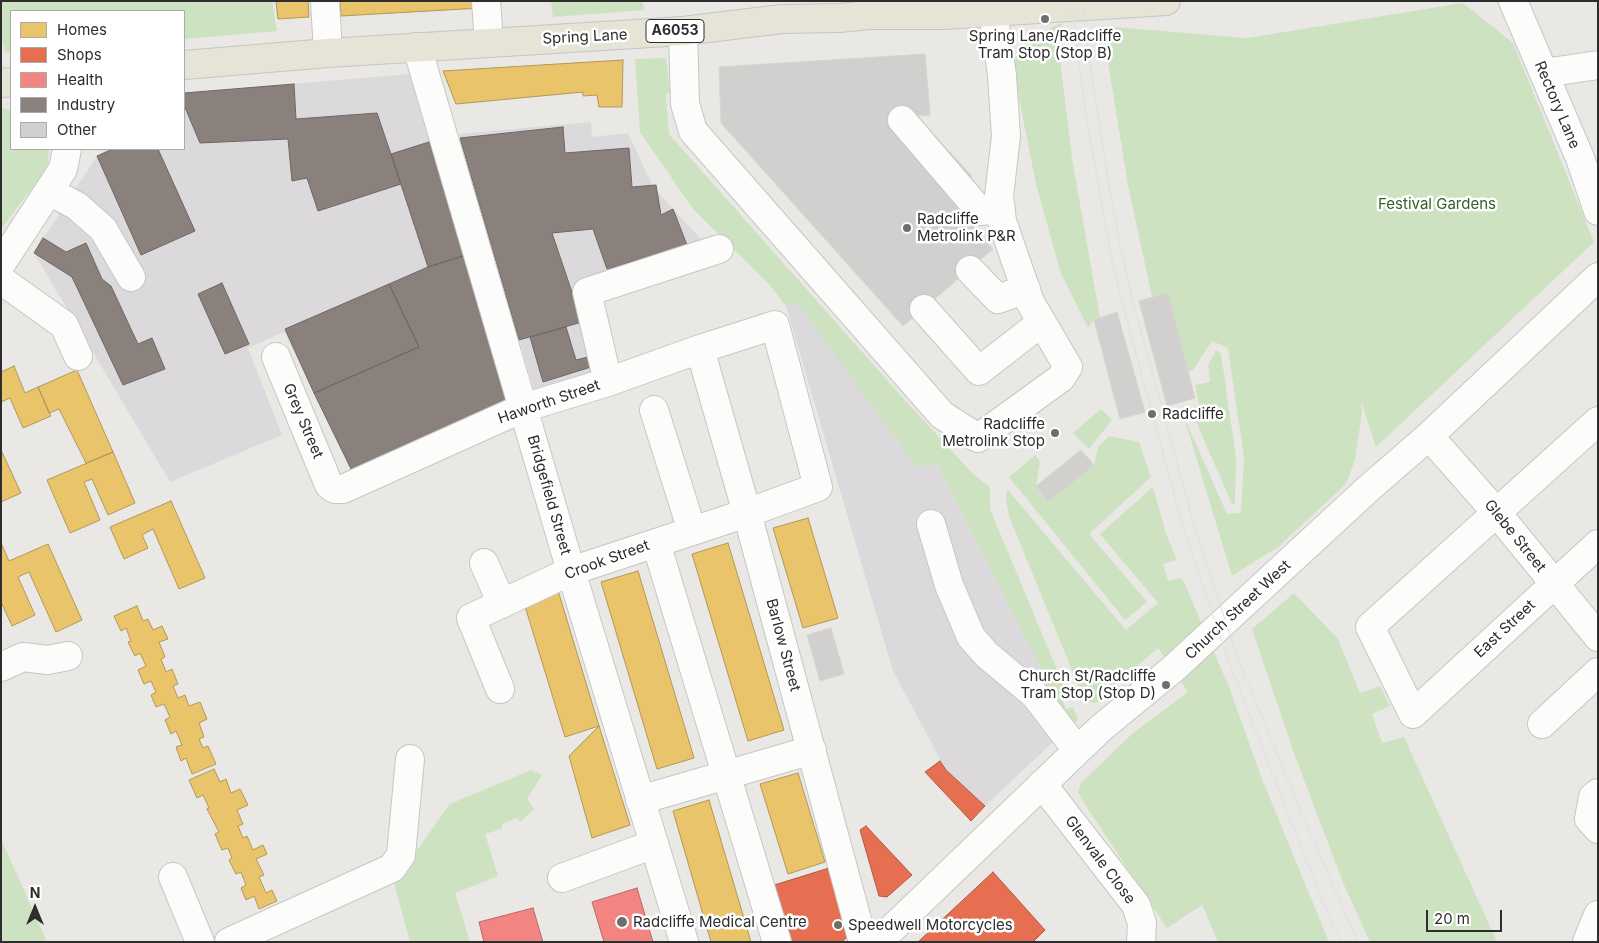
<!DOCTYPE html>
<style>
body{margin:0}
#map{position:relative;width:1599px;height:943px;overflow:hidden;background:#eae8e5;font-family:Inter,sans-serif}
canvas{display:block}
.frame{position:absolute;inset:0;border:2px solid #2d2d2d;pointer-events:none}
.legend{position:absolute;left:10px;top:10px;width:175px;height:140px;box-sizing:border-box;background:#fff;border:1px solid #ababab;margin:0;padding:6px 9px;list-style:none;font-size:15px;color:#2d2d2d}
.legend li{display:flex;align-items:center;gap:10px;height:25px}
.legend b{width:25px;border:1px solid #ababab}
.north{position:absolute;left:10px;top:883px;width:50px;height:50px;-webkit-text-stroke:4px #fff;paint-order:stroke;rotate:0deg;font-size:14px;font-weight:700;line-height:20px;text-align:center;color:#2d2d2d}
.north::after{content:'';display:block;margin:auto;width:18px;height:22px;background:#2d2d2d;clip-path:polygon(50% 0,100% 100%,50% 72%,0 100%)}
.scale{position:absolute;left:1426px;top:910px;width:76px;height:22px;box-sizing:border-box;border:2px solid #2d2d2d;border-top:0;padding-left:6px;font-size:15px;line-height:18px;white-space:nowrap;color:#2d2d2d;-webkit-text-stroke:4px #fff;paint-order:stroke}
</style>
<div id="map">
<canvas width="1599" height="943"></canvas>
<div class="frame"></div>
<ul class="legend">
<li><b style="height:14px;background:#e9c46a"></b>Homes</li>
<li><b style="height:14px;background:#e76f51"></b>Shops</li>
<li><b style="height:14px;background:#f28482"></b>Health</li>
<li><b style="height:14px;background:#8a817c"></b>Industry</li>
<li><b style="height:14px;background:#d2d0ce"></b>Other</li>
</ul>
<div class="north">N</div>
<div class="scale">20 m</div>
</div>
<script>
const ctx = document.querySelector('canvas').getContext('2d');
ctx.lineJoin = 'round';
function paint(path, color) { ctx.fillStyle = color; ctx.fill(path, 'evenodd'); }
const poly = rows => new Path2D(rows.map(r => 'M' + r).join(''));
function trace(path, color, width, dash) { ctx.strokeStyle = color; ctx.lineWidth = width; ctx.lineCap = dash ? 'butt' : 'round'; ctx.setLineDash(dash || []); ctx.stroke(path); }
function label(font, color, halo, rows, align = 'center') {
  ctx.font = font + ' Inter,sans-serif'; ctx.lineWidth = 5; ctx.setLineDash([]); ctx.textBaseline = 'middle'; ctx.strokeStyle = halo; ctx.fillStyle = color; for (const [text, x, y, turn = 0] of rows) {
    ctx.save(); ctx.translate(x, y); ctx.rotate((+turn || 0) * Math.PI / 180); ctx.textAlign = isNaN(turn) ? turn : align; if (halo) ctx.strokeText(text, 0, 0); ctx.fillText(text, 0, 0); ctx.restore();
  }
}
const industrial = poly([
 [410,74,429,142,466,255,352,471,284,332,248,348,282,435,170,482,34,253,97,156,106,149,184,149,184,93],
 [591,122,592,137,628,133,653,187,708,247,572,288,598,375,535,393,459,134],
 [798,303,916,467,938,465,1070,726,985,806,946,770,893,671,786,306]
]);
const green = poly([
 [1,1,272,1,277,31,184,39,184,11,11,11,11,52,5,53,1,31],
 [551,1,642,1,645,10,553,17],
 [1463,3,1513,43,1594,242,1376,447,1361,401,1362,413,1355,460,1346,484,1278,547,1232,576,1184,417,1227,514,1241,513,1244,458,1228,348,1212,341,1193,370,1188,372,1168,294,1152,297,1128,185,1102,26,1247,38],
 [1062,23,1059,52,1072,158,1100,318,1094,320,1088,328,1060,271,1036,184,1012,63,1021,49,1041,32],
 [666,58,670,91,666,95,669,134,902,397,974,475,990,487,990,509,1068,696,1062,700,1066,709,1073,707,1078,720,1070,726,938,465,916,467,798,304,786,306,769,284,693,209,640,132,635,59],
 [1,108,11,110,11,149,49,149,47,168,1,229],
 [1216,350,1221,354,1236,458,1235,503,1232,504,1190,408,1199,405,1195,385,1210,382,1208,365],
 [1101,409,1112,420,1089,449,1073,433],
 [1109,436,1139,442,1151,477,1089,534,1147,602,1125,620,1009,477,1035,455,1040,462,1036,486,1048,501,1094,465,1098,447],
 [1153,487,1166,534,1177,560,1163,564,1168,581,1181,578,1184,582,1229,687,1262,779,1329,942,1218,942,1202,905,1167,928,1084,803,1078,792,1081,783,1133,733,1188,692,1158,648,1109,690,1107,694,1096,703,1085,702,1009,516,1006,499,1007,489,1126,630,1158,603,1100,534],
 [1294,593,1338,639,1360,693,1380,686,1390,706,1372,714,1382,743,1404,737,1497,942,1370,942,1344,885,1295,756,1252,629],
 [531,770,542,775,527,799,534,809,520,822,517,818,502,824,502,829,485,834,498,876,455,893,470,942,410,942,394,883,450,804],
 [1,839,47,942,1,942]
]);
const homes = poly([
 [276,1,308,1,309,17,278,19,276,1],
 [340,1,481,1,481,8,341,16,340,1],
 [623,60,622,107,599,107,597,95,583,96,583,92,456,104,443,71,623,60],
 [14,366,25,393,38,387,51,416,23,428,10,398,1,402,1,372,14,366],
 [77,370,113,452,86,463,59,409,49,413,38,387,77,370],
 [1,450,21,493,1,502,1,450],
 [113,452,135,503,108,515,92,479,84,482,100,520,70,533,47,480,113,452],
 [171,501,205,578,179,589,153,529,142,535,148,548,124,559,110,527,171,501],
 [808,518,838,618,803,628,773,528,808,518],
 [1,543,9,561,48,544,82,620,56,632,29,572,18,577,35,615,12,626,1,602,1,543],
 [728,543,784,730,748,741,692,554,728,543],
 [638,571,694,758,657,769,601,582,638,571],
 [557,587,599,726,565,737,524,603,557,587],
 [137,606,143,621,148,619,153,630,162,626,168,639,159,642,165,657,161,659,166,672,172,669,178,684,173,686,178,698,185,695,189,706,200,702,207,719,199,723,204,737,199,739,203,748,208,746,216,764,192,774,186,758,181,761,176,747,182,745,176,731,171,734,165,720,170,717,164,704,156,707,151,695,156,692,151,681,144,684,138,670,146,666,140,653,135,656,128,642,131,641,126,628,121,631,114,616,137,606],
 [599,726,630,825,592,838,569,756,599,726],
 [214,769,220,782,226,779,231,793,240,789,248,805,237,810,243,824,238,826,243,838,247,836,253,850,263,845,267,854,256,859,264,875,259,877,266,893,272,890,277,901,259,909,254,896,246,900,241,888,246,885,241,872,236,874,229,860,232,858,228,848,222,850,215,834,219,832,207,809,209,808,203,795,197,798,189,780,214,769],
 [798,773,825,862,788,874,760,784,798,773],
 [709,800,751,942,711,942,673,811,709,800]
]);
const shops = poly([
 [940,761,946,770,985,806,971,821,925,772,940,761],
 [866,826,912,875,887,897,879,896,860,830,866,826],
 [829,868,851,933,842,942,788,942,771,886,829,868],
 [993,872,1045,930,1033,942,918,942,993,872]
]);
const health = poly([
 [637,888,653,942,604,942,592,902,637,888],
 [533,908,543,942,484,942,479,922,533,908]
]);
const industry = poly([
 [294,84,296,119,377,113,401,184,318,211,307,178,292,181,288,139,200,143,184,105,184,93,294,84],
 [563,127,565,153,629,148,632,187,656,185,661,215,673,209,687,245,607,269,593,229,552,233,582,322,519,340,460,138,563,127],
 [429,142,466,255,428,267,391,154,429,142],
 [113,149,158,149,195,231,141,255,97,156,113,149],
 [43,238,66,252,86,243,102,279,111,286,138,344,152,338,165,369,123,385,72,277,34,253,43,238],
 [466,255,509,400,352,471,314,393,419,347,389,284,428,267,466,255],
 [222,283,249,344,225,354,198,294,222,283],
 [389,284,419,347,314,393,285,329,389,284],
 [566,327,576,360,588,357,591,367,543,382,530,337,566,327]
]);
const building = poly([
 [925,54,930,115,916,116,972,176,948,197,993,249,903,326,721,123,719,67,925,54],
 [1168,293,1195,398,1167,406,1139,301,1168,293],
 [1117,312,1145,412,1120,419,1094,320,1117,312],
 [1081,450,1094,465,1048,502,1036,486,1081,450],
 [831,628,844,674,820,681,807,635,831,628]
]);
const minor = poly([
 [325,1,328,53],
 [486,1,489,43],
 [1513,1,1580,158,1598,211],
 [683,31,685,104,693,131,942,415,978,438,1061,378,1068,367,1030,302,1002,221,999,196,1006,136,1002,75,993,12],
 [417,47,571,571,684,942],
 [1544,73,1598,65],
 [902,120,980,211,1001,209],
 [49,191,77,206,103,229,131,277],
 [1,264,63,169,67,149],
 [970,270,998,299,1026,289],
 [1,280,64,325,78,356],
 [924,309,979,371,1042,322],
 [700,349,747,513,863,942],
 [276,357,329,485,335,489,343,489,523,408,608,382,700,349,775,325,818,487,747,513,571,571,471,618,500,689],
 [608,382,587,292,719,249],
 [654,410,692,531],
 [1598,421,1370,627,1413,714,1598,544],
 [1429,436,1496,512,1598,637],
 [931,524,949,585,971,637,987,655,1035,695,1077,750],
 [656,543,777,942],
 [484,563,502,604],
 [1,667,23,657,48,660,68,656],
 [1542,724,1598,672],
 [1042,784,1136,905,1142,923,1141,942],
 [1598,793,1593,797,1589,819,1598,829],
 [640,800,812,750],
 [173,877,200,942],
 [562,878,654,844],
 [229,942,392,868,401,855,410,759],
 [878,942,1101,728,1173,669,1369,488,1429,436,1598,277],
 [1587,942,1598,915]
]);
const major = poly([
 [184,65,328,53,683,31,782,19,839,18,870,15,943,15,1166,1],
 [1,83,11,82]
]);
const tram = poly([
 [1071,1,1086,115,1111,256,1123,306,1184,530,1230,665,1289,816,1329,916,1341,942],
 [1083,1,1085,32,1109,186,1120,245,1134,306,1194,525,1237,656,1301,812,1358,942]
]);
const markers = [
 [1045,19,5,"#6f6e6d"],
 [907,228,5,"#6f6e6d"],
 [1152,414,5,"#6f6e6d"],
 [1055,433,5,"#6f6e6d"],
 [1166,685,5,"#6f6e6d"],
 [622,922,6,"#6f6e6d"],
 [838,925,5,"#6f6e6d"]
];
const shields = [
 [675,31,58]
];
const shieldNames = [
 ["A6053",675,31]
];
const poiNames = [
 ["Spring Lane/Radcliffe",1045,36,"center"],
 ["Tram Stop (Stop B)",1045,53,"center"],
 ["Radcliffe",917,219],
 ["Metrolink P&R",917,236],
 ["Radcliffe",1162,414],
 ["Radcliffe",1045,424,"right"],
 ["Metrolink Stop",1045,441,"right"],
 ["Church St/Radcliffe",1156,676,"right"],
 ["Tram Stop (Stop D)",1156,693,"right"],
 ["Radcliffe Medical Centre",633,922],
 ["Speedwell Motorcycles",848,925]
];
const streetNames = [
 ["Spring Lane",585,37,-3],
 ["Rectory Lane",1557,105,67],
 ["Haworth Street",549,402,-19],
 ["Grey Street",303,421,67],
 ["Bridgefield Street",549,495,74],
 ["Glebe Street",1515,536,51],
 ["Crook Street",607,560,-20],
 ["Church Street West",1238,610,-43],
 ["East Street",1505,629,-43],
 ["Barlow Street",783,645,75],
 ["Glenvale Close",1100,860,53]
];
const parkNames = [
 ["Festival Gardens",1437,204]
];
paint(industrial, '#dbd9db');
paint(green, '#cde2c1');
paint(homes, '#e9c46a');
trace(homes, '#b19758', 1);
paint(shops, '#e76f51');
trace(shops, '#af5b46', 1);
paint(health, '#f28482');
trace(health, '#b76a68', 1);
paint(industry, '#8a817c');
trace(industry, '#6e6864', 1);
paint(building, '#d2d0ce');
trace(building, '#d5d4d1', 1);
trace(minor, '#c7c6c7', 30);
trace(major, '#c6c5c3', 30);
trace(minor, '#fcfcfb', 28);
trace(major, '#e6e3d7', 28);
trace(tram, '#dfdfe0', 1);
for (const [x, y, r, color] of markers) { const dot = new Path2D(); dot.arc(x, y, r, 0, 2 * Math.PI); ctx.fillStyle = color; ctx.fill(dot); trace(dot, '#fff', 2); }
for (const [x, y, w] of shields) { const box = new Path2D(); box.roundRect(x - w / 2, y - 11.5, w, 23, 4); ctx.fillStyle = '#fff'; ctx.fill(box); trace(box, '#2d2d2d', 1); }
label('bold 14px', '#2d2d2d', null, shieldNames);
label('15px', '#2d2d2d', '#fff', poiNames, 'left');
label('15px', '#2d2d2d', '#fff', streetNames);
label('15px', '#2e6423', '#fff', parkNames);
</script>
